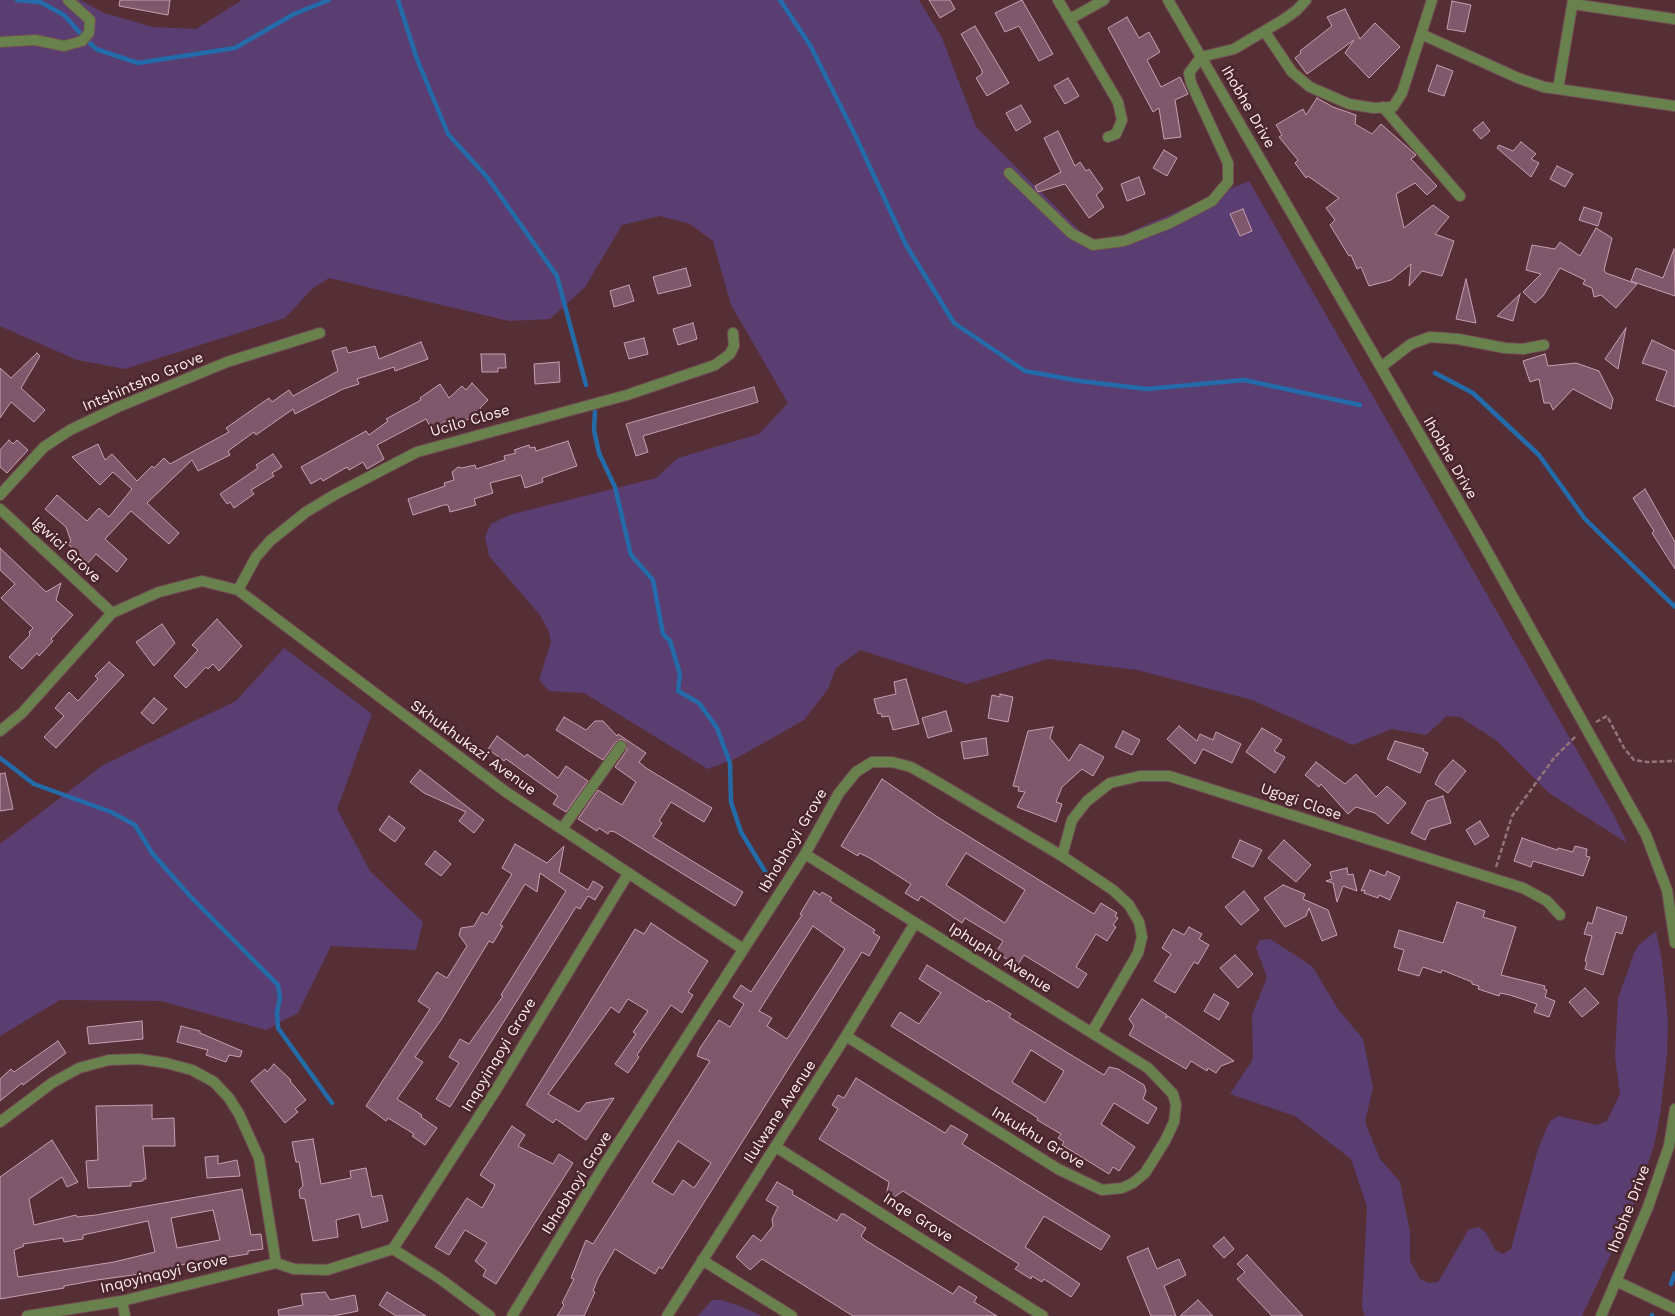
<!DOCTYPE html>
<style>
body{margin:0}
canvas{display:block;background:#562f36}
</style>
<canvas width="1675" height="1316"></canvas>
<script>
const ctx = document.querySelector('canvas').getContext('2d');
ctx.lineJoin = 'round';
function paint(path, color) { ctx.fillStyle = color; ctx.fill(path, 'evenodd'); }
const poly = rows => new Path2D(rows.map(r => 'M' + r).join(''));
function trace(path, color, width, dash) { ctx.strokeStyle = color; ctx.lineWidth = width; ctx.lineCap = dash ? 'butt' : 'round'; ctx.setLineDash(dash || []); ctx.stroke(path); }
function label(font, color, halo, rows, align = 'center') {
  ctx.font = font + ' "Work Sans",sans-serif'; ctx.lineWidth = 5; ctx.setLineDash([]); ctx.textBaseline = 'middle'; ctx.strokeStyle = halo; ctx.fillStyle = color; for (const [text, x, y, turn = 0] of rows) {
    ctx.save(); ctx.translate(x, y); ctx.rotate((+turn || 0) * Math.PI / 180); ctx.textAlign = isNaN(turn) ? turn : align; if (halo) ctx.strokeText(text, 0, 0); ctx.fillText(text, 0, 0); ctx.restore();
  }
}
const green = poly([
 [0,0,80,0,104,13,153,27,196,29,242,0,919,0,942,38,976,127,1086,237,1098,240,1120,236,1249,181,1614,815,1627,843,1549,793,1497,741,1460,717,1447,716,1426,735,1391,729,1353,745,1252,700,1137,670,1048,659,967,684,860,650,836,668,828,689,804,720,737,758,708,769,584,693,549,691,539,680,551,642,549,632,540,615,489,556,485,536,491,524,509,515,656,478,678,458,759,434,788,403,731,305,713,241,690,224,660,216,622,225,585,287,550,319,509,321,329,278,312,289,285,318,125,369,77,360,0,326],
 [284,648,372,714,337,809,370,871,423,922,416,950,331,946,298,1013,266,1030,161,1001,60,1000,0,1036,0,844,103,765,236,701],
 [1656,931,1662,961,1668,1022,1667,1054,1660,1115,1654,1146,1634,1205,1582,1316,1365,1316,1362,1307,1367,1207,1351,1159,1295,1116,1230,1094,1253,1059,1252,1015,1267,977,1256,948,1260,940,1270,939,1312,966,1338,1009,1363,1039,1373,1087,1365,1122,1380,1159,1400,1182,1410,1232,1410,1261,1420,1279,1429,1283,1438,1282,1469,1229,1479,1227,1486,1233,1495,1250,1503,1254,1511,1249,1538,1149,1550,1121,1559,1116,1597,1125,1607,1121,1620,1094,1615,1057,1618,998,1635,951,1639,945],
 [712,1300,721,1300,737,1305,762,1316,698,1316]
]);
const stream = poly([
 [17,0,40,2,64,15,80,33],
 [398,0,417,59,448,134,487,177,557,276,586,385],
 [780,0,810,45,856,137,906,245,954,323,1025,371,1080,381,1147,389,1244,380,1360,405],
 [90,43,96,49,138,63,235,48,294,14,329,0],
 [1435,373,1473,393,1539,455,1585,519,1675,607],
 [595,412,594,430,599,453,615,487,631,555,653,580,663,634,670,641,680,674,678,691,699,703,717,728,730,763,731,802,741,832,766,873],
 [0,758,34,784,111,812,135,825,152,853,190,896,278,985,280,998,277,1012,278,1028,332,1103],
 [1671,1284,1675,1273],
 [1652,1316,1652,1315]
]);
const building = poly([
 [120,0,170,0,168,15,119,6,120,0],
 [929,0,950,0,955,9,940,18,929,0],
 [1022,0,1053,54,1039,61,1019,26,1005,32,995,13,1022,0],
 [1452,1,1471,5,1465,32,1447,29,1452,1],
 [1345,9,1360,39,1375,23,1400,47,1369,78,1345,53,1354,40,1307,74,1295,58,1301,53,1300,51,1332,26,1327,17,1345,9],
 [1127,17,1139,38,1149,32,1160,52,1147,60,1161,87,1180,77,1188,94,1175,100,1181,137,1164,139,1159,108,1153,112,1108,28,1127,17],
 [975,26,1009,83,987,96,976,78,982,74,982,70,961,34,975,26],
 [1437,65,1453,71,1444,96,1428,91,1437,65],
 [1068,78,1079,96,1065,104,1054,86,1068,78],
 [1317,98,1333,107,1356,115,1355,124,1372,134,1381,124,1416,155,1411,159,1437,186,1427,195,1415,183,1396,194,1404,228,1433,205,1449,217,1435,234,1454,241,1442,276,1422,271,1409,286,1411,264,1391,280,1369,286,1361,267,1357,269,1351,255,1349,256,1330,225,1335,220,1326,208,1339,198,1308,176,1306,178,1295,163,1298,160,1279,137,1282,135,1276,125,1303,109,1306,115,1317,98],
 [1021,105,1031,122,1016,131,1006,113,1021,105],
 [1483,122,1490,131,1481,139,1473,130,1483,122],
 [1058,131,1075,166,1080,162,1086,171,1089,169,1103,189,1096,195,1104,207,1089,218,1065,184,1038,192,1035,186,1061,172,1044,138,1058,131],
 [1521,142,1536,154,1531,159,1539,163,1531,177,1497,148,1499,145,1513,151,1521,142],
 [1164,150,1177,158,1167,176,1153,168,1164,150],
 [1557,166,1573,174,1565,187,1550,179,1557,166],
 [1139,177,1145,194,1127,201,1121,184,1139,177],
 [1584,207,1602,213,1598,226,1579,220,1584,207],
 [1243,209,1252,231,1240,236,1230,214,1243,209],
 [1596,228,1612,238,1604,270,1606,273,1637,284,1616,308,1601,295,1594,297,1592,288,1583,284,1585,280,1560,268,1543,296,1535,303,1523,292,1541,274,1526,270,1532,245,1555,249,1560,242,1580,256,1596,228],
 [1674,249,1675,296,1631,281,1636,268,1663,278,1674,249],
 [686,268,691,286,658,294,653,277,686,268],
 [1466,279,1474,314,1476,323,1456,319,1466,279],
 [629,285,634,301,614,307,610,291,629,285],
 [1520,294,1513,321,1497,316,1520,294],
 [693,323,697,339,678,345,673,329,693,323],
 [1626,328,1618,369,1605,359,1626,328],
 [644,338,648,354,629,359,624,343,644,338],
 [1652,340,1675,351,1675,407,1656,400,1667,371,1642,363,1652,340],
 [421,342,428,359,395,371,394,367,357,379,359,384,343,389,295,414,293,409,256,435,254,432,228,451,230,455,198,471,192,460,147,503,179,533,169,544,131,511,105,539,127,559,117,572,96,554,88,563,68,544,71,541,66,527,45,509,57,495,87,521,99,508,109,517,132,489,113,472,100,485,72,457,98,444,105,460,112,454,137,481,152,466,154,468,164,458,170,464,229,432,226,428,269,398,272,402,289,390,293,396,338,371,332,351,346,347,348,353,375,346,379,359,421,342],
 [37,353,40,356,21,388,45,410,34,422,11,402,0,418,0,368,11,378,37,353],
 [481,354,505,354,506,368,498,368,498,372,482,372,481,354],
 [1545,354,1548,366,1576,363,1599,371,1613,399,1611,409,1573,389,1553,410,1550,403,1544,403,1539,379,1530,382,1523,361,1545,354],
 [559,362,560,382,535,384,534,364,559,362],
 [472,383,488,400,480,408,486,415,475,421,472,417,450,429,446,421,432,430,426,419,377,445,384,459,367,469,363,462,349,470,347,467,323,481,321,478,311,484,301,467,366,431,369,435,388,421,386,419,421,400,420,398,440,384,449,398,462,386,466,390,472,383],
 [754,387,758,402,643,436,648,452,636,456,626,424,754,387],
 [9,440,13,444,17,440,28,450,7,473,0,467,0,450,9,440],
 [568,441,577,466,542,478,543,482,525,488,521,475,490,483,493,493,474,499,476,505,450,512,448,505,444,505,413,515,408,499,445,486,444,483,454,480,452,472,458,467,462,468,475,465,476,469,505,460,504,456,516,453,514,450,529,445,530,448,535,447,536,451,568,441],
 [273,454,282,467,272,473,274,476,251,490,254,494,234,508,230,502,227,504,220,494,258,468,256,465,273,454],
 [1645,489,1675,542,1675,569,1652,533,1654,531,1633,498,1645,489],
 [0,548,46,592,61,583,56,600,73,615,51,639,53,641,39,656,37,653,22,669,9,657,30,635,29,632,33,628,1,598,15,584,0,570,0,548],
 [217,619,242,646,219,671,213,664,208,669,206,667,186,688,174,676,198,650,192,645,217,619],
 [162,624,175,643,154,666,136,642,162,624],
 [109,662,124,675,56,748,44,737,64,716,55,708,69,692,78,701,98,679,95,676,109,662],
 [906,679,919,724,893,730,889,716,882,717,881,713,878,714,874,699,896,694,894,682,906,679],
 [1000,694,1013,697,1008,722,988,718,992,695,1000,697,1000,694],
 [154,698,167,709,153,724,141,713,154,698],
 [946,711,952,731,928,738,922,718,946,711],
 [564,717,586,730,595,721,603,721,617,736,618,734,646,753,639,762,646,768,712,808,704,822,671,802,659,821,662,823,653,837,743,892,735,906,615,832,610,831,608,834,599,828,597,831,578,819,598,790,622,805,636,782,615,767,627,750,625,741,621,739,616,742,603,760,556,730,564,717],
 [1179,726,1197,741,1200,734,1213,740,1216,732,1241,744,1232,763,1203,749,1195,764,1167,739,1179,726],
 [1053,727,1050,738,1069,761,1080,744,1104,757,1093,776,1082,769,1062,787,1056,802,1062,804,1056,822,1017,807,1025,792,1018,791,1019,787,1013,786,1028,731,1053,727],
 [1262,728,1282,740,1274,751,1285,757,1275,773,1246,752,1262,728],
 [1123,731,1140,740,1132,755,1115,747,1123,731],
 [497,736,525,757,527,754,558,778,566,766,588,781,566,812,553,804,558,796,506,759,504,761,488,749,497,736],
 [986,738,988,755,964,759,961,742,986,738],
 [1395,741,1424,749,1423,751,1428,753,1420,773,1387,759,1395,741],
 [1453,760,1466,771,1448,793,1435,784,1440,774,1453,760],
 [1316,762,1345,784,1356,774,1376,797,1387,786,1406,803,1388,824,1375,813,1356,807,1348,814,1321,784,1319,787,1305,775,1316,762],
 [420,770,484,820,474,833,459,821,466,812,424,793,410,782,420,770],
 [5,773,13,809,0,811,0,774,5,773],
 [882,779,939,818,1094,914,1101,903,1117,913,1115,916,1118,918,1113,925,1116,927,1107,941,1096,934,1076,967,1087,974,1078,988,1024,955,1017,966,996,952,1003,941,965,918,962,923,921,896,918,901,905,893,911,884,868,857,859,853,858,856,841,846,882,779],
 [966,853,1025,890,1005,923,946,885,966,853],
 [1443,796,1451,823,1430,829,1425,840,1411,833,1427,801,1443,796],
 [389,816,405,828,395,842,379,830,389,816],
 [1480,821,1489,836,1475,845,1466,830,1480,821],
 [1522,838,1557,850,1558,848,1573,852,1575,846,1587,849,1586,856,1590,857,1583,876,1533,861,1531,867,1514,861,1522,838],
 [1240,840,1262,850,1253,867,1232,857,1240,840],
 [1284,840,1311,865,1296,882,1268,858,1284,840],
 [515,844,547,863,564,846,559,872,588,890,593,881,603,887,595,900,588,896,580,909,576,907,450,1107,436,1099,459,1063,449,1057,460,1039,469,1044,503,996,501,995,566,891,540,873,537,892,525,884,500,925,503,926,493,943,489,941,441,1020,415,1057,423,1062,397,1099,422,1115,421,1117,437,1128,425,1145,412,1136,414,1134,388,1118,386,1121,366,1106,430,1009,418,1001,437,972,447,978,467,946,459,935,461,928,474,926,482,912,487,915,512,874,502,868,515,844],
 [435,851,451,864,441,876,425,864,435,851],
 [1347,868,1348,875,1353,874,1357,891,1343,886,1337,902,1333,883,1326,881,1332,879,1330,872,1347,868],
 [1370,870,1385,876,1387,871,1400,877,1390,900,1379,895,1378,898,1364,893,1365,890,1361,891,1370,870],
 [1283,885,1305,894,1303,899,1328,910,1337,935,1322,941,1309,908,1306,916,1285,927,1264,898,1283,885],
 [814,891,820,895,822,892,832,898,830,901,875,930,873,933,880,937,869,956,862,952,662,1269,659,1267,655,1274,615,1249,598,1278,593,1291,595,1292,584,1316,557,1316,564,1305,562,1303,574,1279,571,1278,586,1240,593,1244,710,1061,697,1056,700,1048,719,1020,730,1027,744,1004,733,997,741,985,751,992,802,915,800,914,814,891],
 [813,926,845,949,787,1039,767,1026,772,1018,759,1011,813,926],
 [678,1141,711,1163,694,1188,683,1180,673,1195,652,1182,678,1141],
 [1244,891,1259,910,1241,925,1225,907,1244,891],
 [1457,902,1485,911,1483,917,1516,927,1501,975,1545,986,1544,989,1547,990,1545,997,1555,1001,1549,1017,1534,1012,1537,1004,1510,995,1500,993,1499,996,1478,989,1479,986,1472,984,1472,982,1442,970,1441,973,1423,967,1419,976,1398,970,1404,950,1394,947,1399,930,1443,943,1457,902],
 [1597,907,1627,917,1622,934,1616,932,1603,975,1585,969,1587,962,1585,961,1592,936,1584,934,1588,922,1592,924,1597,907],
 [651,923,708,961,688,992,693,995,682,1013,671,1005,637,1055,639,1057,628,1073,615,1064,636,1034,633,1032,648,1011,628,999,619,1013,611,1007,548,1094,579,1112,586,1103,614,1098,586,1140,556,1119,553,1123,526,1105,635,929,644,934,651,923],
 [1189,927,1202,934,1199,939,1209,945,1198,964,1194,962,1175,993,1154,981,1171,954,1162,948,1173,929,1184,935,1189,927],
 [1235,955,1253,974,1238,988,1220,968,1235,955],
 [927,965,987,1002,988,1000,1011,1014,1009,1017,1104,1075,1109,1067,1118,1069,1144,1085,1146,1091,1143,1099,1157,1108,1148,1124,1114,1103,1101,1124,1135,1147,1119,1171,1113,1167,1109,1174,1062,1145,1064,1142,1058,1138,1061,1134,1037,1120,1038,1118,891,1026,900,1012,919,1024,941,993,919,979,927,965],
 [1031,1050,1064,1071,1045,1103,1012,1082,1031,1050],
 [1585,988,1599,1003,1582,1017,1569,1002,1585,988],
 [1214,994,1229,1003,1219,1020,1204,1011,1214,994],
 [1142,999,1167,1015,1165,1018,1168,1016,1234,1061,1221,1066,1216,1073,1208,1068,1207,1071,1191,1061,1186,1069,1129,1035,1134,1026,1129,1019,1142,999],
 [142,1021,143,1039,89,1044,87,1027,142,1021],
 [181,1026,200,1031,200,1033,242,1051,240,1057,229,1055,226,1062,206,1055,208,1050,177,1042,181,1026],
 [58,1041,66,1053,23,1085,22,1083,0,1101,0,1079,11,1069,14,1072,58,1041],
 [274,1064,291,1080,290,1081,306,1100,295,1109,298,1112,285,1123,251,1081,265,1069,267,1072,274,1064],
 [856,1078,945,1133,951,1125,968,1135,962,1144,1110,1236,1101,1250,1044,1216,1025,1247,1080,1284,1071,1297,1044,1279,1042,1282,1032,1276,1031,1279,1015,1269,1019,1264,903,1191,893,1198,886,1196,889,1182,819,1139,838,1109,832,1105,838,1095,844,1098,856,1078],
 [152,1105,152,1119,174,1118,175,1146,143,1146,146,1179,143,1179,143,1181,131,1182,131,1186,88,1188,86,1161,98,1160,96,1106,152,1105],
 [512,1126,525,1135,518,1146,553,1164,559,1154,573,1163,496,1284,483,1276,486,1270,475,1261,487,1243,465,1230,449,1255,435,1247,467,1198,482,1208,495,1185,480,1175,512,1126],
 [313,1139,321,1184,351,1178,350,1171,366,1168,372,1197,382,1195,388,1221,362,1228,359,1214,336,1220,338,1237,313,1241,305,1199,300,1198,299,1190,303,1186,299,1162,296,1162,292,1142,313,1139],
 [52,1140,78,1182,67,1187,62,1177,29,1199,34,1225,76,1215,77,1217,96,1215,242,1189,251,1235,261,1234,263,1249,248,1251,248,1254,180,1265,180,1268,162,1271,97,1280,64,1286,64,1288,0,1299,0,1177,52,1140],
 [213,1210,220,1240,177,1248,171,1218,213,1210],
 [148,1221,155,1252,114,1262,18,1277,14,1250,24,1246,23,1244,63,1238,64,1242,83,1239,83,1235,148,1221],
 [218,1156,218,1164,237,1160,240,1176,207,1178,205,1157,218,1156],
 [777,1182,793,1191,792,1194,837,1221,841,1214,844,1214,866,1228,861,1236,865,1240,953,1294,959,1286,977,1297,974,1302,997,1316,853,1316,762,1259,750,1270,736,1257,753,1235,761,1241,773,1226,772,1219,778,1207,766,1200,777,1182],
 [1224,1237,1234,1249,1224,1258,1213,1246,1224,1237],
 [1148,1248,1157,1269,1179,1259,1186,1275,1164,1286,1176,1316,1151,1316,1127,1257,1148,1248],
 [1247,1255,1303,1316,1272,1316,1237,1279,1245,1272,1237,1264,1247,1255],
 [325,1292,330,1300,355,1295,358,1311,333,1316,279,1316,278,1310,303,1305,301,1294,325,1292],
 [387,1292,426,1316,396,1316,379,1305,387,1292],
 [1198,1300,1213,1316,1180,1316,1198,1300]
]);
const path = poly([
 [1596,722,1607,716,1624,748,1634,760,1647,762,1675,761],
 [1496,867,1512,816,1554,758,1577,735]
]);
const minor = poly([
 [1058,0,1118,102,1122,120,1116,134,1108,137],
 [1573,4,1675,19],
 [1070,19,1104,0],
 [1265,32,1292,72,1310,87,1349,104,1374,108,1393,107,1402,93,1432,0],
 [1421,34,1518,78,1544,87,1675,106],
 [0,42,35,40,64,46,82,41,89,33,90,20,68,0],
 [1558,89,1573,0],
 [1383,107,1460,196],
 [1009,173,1071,233,1093,245,1124,241,1170,223,1212,201,1228,182,1228,163,1191,83,1189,73,1201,57,1234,49,1283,20,1297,10,1306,0],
 [1381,367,1411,344,1430,337,1458,339,1505,348,1523,349,1544,345],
 [0,495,44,447,70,430,118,407,227,362,320,333],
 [0,509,112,613],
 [238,590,256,557,270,541,306,512,336,494,417,452,627,395,715,365,730,354,734,346,733,333],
 [0,731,22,713,112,613,159,592,202,581,238,590,506,792,743,949],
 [562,829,621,746],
 [805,854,1148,1068,1173,1094,1176,1105,1174,1122,1165,1141,1145,1173,1133,1183,1122,1188,1102,1190,1058,1169,846,1036],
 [1062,856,1072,820,1087,801,1110,783,1140,776,1169,776,1523,888,1547,901,1560,915],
 [0,1122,52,1083,79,1068,109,1060,139,1059,166,1063,192,1070,214,1082,229,1098,239,1114,259,1158,276,1263],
 [776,1147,1043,1316],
 [393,1249,496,1090,628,874],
 [702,1260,792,1316],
 [1618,1282,1675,1309],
 [122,1301,125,1316],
 [27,1316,122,1301,276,1263,294,1269,327,1270,393,1249,439,1278,490,1316],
 [512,1316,603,1167,805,854,839,793,856,772,872,762,892,762,911,767,939,783,1062,856,1113,890,1129,905,1139,922,1142,937,1138,953,1092,1032],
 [667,1316,846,1036,915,923]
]);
const tertiary = poly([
 [1168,0,1477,533,1646,835,1667,890,1675,943],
 [1601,1316,1648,1207,1669,1146,1675,1109]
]);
const streetNames = [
 ["Ihobhe Drive",1248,107,60],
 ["Intshintsho Grove",143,382,-23],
 ["Ucilo Close",470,421,-16],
 ["Ihobhe Drive",1450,458,60],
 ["Igwici Grove",66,550,43],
 ["Skhukhukazi Avenue",473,748,36],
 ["Ugogi Close",1301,802,19],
 ["Ibhobhoyi Grove",793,841,-59],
 ["Iphuphu Avenue",1000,958,32],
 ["Inqoyinqoyi Grove",499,1055,-59],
 ["Ilulwane Avenue",780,1112,-57],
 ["Inkukhu Grove",1038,1138,31],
 ["Ibhobhoyi Grove",577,1183,-58],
 ["Ihobhe Drive",1629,1209,-69],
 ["Inqe Grove",918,1218,32],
 ["Inqoyinqoyi Grove",164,1274,-13]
];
paint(green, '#5a3d71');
trace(stream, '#236ba9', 4.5);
paint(building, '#7f586b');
trace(building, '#c99eb2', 1);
trace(minor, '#714e54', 12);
trace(tertiary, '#714e54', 12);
trace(path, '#937479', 2.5, [5, 2.5]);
trace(minor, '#69814c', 10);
trace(tertiary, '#69814c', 10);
label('15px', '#feeef0', '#4a252c', streetNames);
</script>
